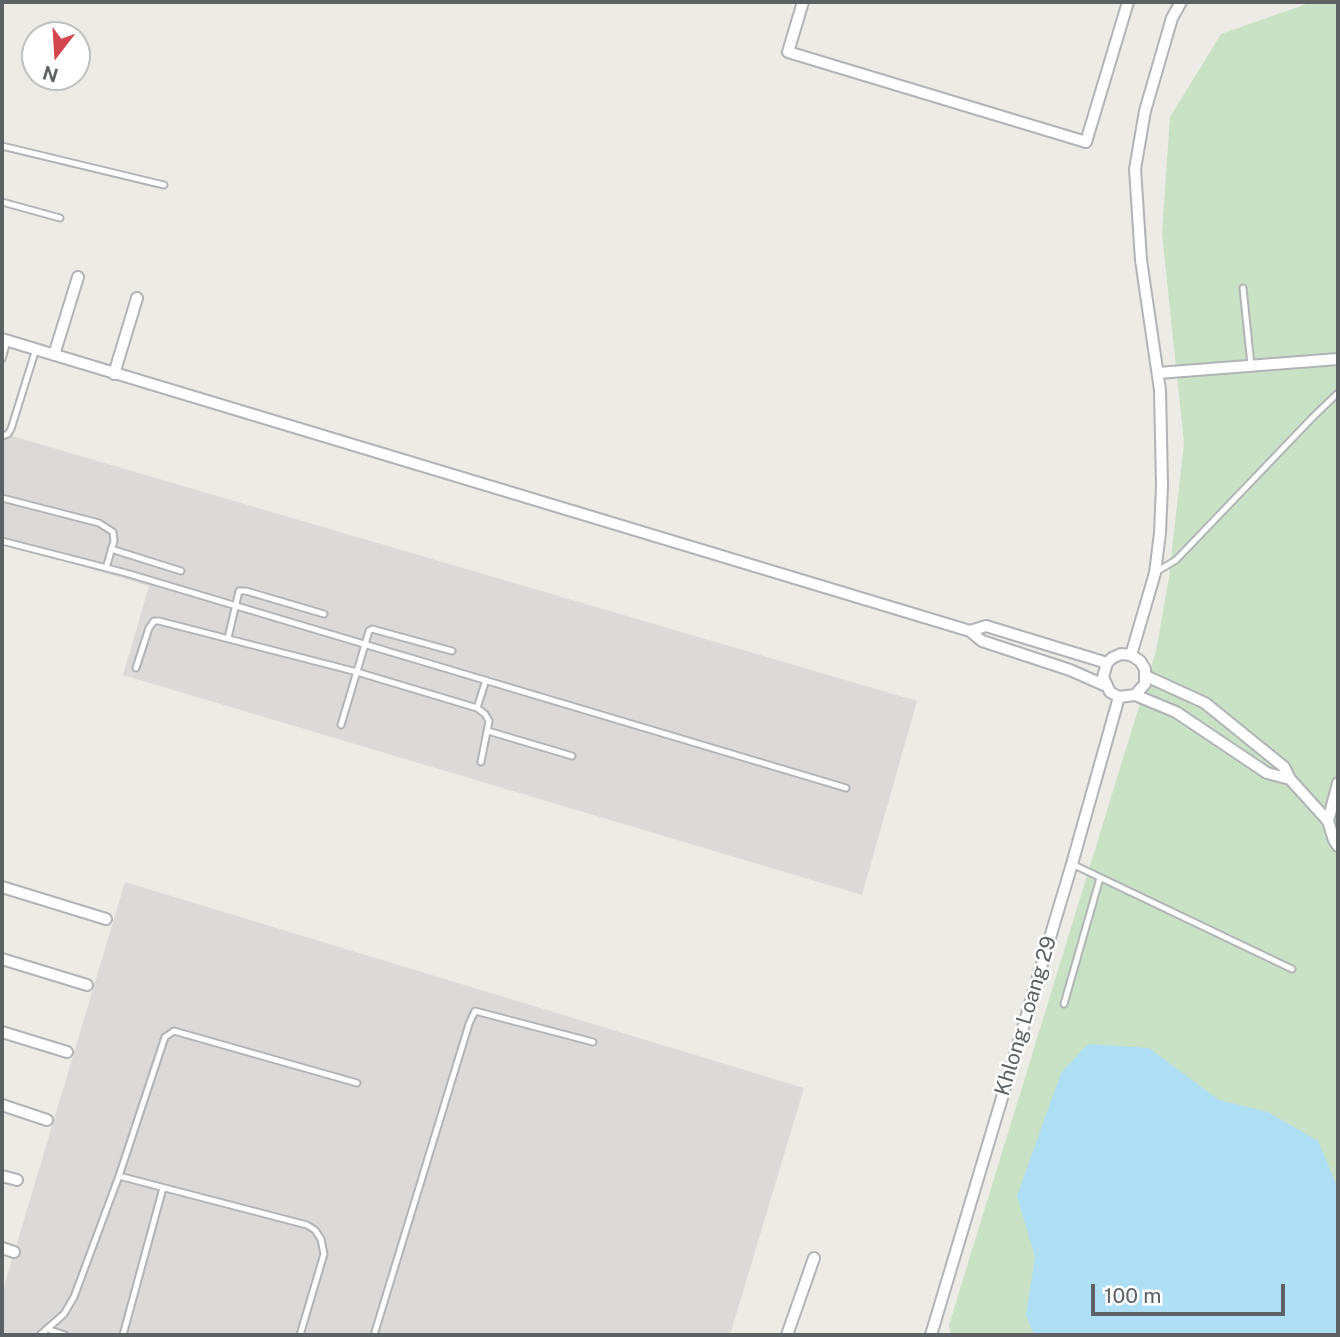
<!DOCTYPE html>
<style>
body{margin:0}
#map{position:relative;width:1340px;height:1337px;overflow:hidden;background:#edebe6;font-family:"Public Sans",sans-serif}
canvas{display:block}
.frame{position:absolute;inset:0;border:4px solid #5d6164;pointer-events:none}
.north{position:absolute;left:21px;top:21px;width:70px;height:70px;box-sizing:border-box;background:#fff;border:2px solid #bec0c1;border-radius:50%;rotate:197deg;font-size:19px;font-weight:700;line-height:28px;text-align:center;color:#5d6164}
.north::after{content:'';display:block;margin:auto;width:24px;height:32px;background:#d3464e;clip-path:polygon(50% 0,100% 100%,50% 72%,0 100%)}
.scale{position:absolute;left:1091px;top:1284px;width:194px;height:32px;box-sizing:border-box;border:4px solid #5d6164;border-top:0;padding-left:9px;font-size:21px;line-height:24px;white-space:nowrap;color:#5d6164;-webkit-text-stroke:5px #fff;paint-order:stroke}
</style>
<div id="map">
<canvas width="1340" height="1337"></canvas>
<div class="frame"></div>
<div class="north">N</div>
<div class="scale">100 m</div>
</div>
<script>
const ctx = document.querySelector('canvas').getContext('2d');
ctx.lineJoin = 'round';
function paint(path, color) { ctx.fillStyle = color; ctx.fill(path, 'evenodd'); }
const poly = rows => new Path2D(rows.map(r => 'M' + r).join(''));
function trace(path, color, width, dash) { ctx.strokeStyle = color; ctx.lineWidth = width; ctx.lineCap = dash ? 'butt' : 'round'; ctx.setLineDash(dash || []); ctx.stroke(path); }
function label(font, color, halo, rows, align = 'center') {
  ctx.font = font + ' "Public Sans",sans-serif'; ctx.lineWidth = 5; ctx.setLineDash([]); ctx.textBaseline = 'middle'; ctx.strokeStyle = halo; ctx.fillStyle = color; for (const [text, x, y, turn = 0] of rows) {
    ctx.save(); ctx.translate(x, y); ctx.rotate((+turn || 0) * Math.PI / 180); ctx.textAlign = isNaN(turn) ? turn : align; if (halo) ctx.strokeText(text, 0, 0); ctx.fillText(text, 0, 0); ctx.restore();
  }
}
const industrial = poly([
 [2,433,917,701,862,895,123,675,149,586,2,543],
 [125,882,804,1088,730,1335,2,1335,2,1293]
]);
const green = poly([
 [1312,2,1338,2,1338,1335,951,1335,949,1325,1156,651,1169,577,1184,443,1162,234,1170,117,1221,34]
]);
const water = poly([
 [1088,1044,1149,1048,1219,1100,1268,1112,1318,1141,1338,1188,1338,1335,1034,1335,1026,1315,1035,1257,1017,1196,1061,1073]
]);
const service = poly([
 [2,146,164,185],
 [2,202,60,218],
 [1243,288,1251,365],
 [2,359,7,341],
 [2,436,8,434,11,429,36,349],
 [2,498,99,523,113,532,114,541,106,568],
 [2,541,126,573,846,788],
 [111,549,181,571],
 [1156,572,1176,560,1313,417,1338,393],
 [228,638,239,591,246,591,324,614],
 [136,668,149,628,154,621,159,621,357,672,477,708,485,714,489,721,481,762],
 [477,708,486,680],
 [341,725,369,631,372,629,452,651],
 [488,731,572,756],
 [1072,864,1292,969],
 [1064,1004,1100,878],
 [119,1176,165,1037,174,1031,357,1083],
 [47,1329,65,1335],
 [40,1335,64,1314,74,1297,119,1176,307,1225,315,1230,321,1239,324,1254,300,1335],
 [123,1335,163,1188],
 [374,1335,469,1024,475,1011,593,1042]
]);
const minor = poly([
 [803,2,788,52,1086,142,1128,2],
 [2,339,970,631,982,641,1070,670,1104,685],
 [54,355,78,277],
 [1158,373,1338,359],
 [114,374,137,298],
 [970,631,986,626,1107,663],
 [1131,655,1155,573,1160,533,1162,485,1160,390,1141,260,1135,169,1145,111,1172,18,1181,2],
 [1146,676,1205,703,1284,767,1290,779,1328,821,1334,840,1338,846],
 [1135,695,1145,684,1145,669,1140,661,1131,655,1121,654,1112,658,1107,663,1103,677,1110,692,1119,697,1135,695,1176,712,1267,773,1290,779],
 [1328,821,1338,783],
 [2,887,106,919],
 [2,959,87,985],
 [2,1032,67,1052],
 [2,1105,47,1120],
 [2,1176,17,1180],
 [2,1248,14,1252],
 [787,1335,814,1258],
 [931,1335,1072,864,1119,697]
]);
const streetNames = [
 ["Khlong Loang 29",1026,1016,-73]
];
paint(industrial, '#dcdad8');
paint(green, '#c9e2c5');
paint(water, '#afdff4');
trace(service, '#b1b3b6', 9);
trace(minor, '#b1b3b6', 14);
trace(service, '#fff', 5);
trace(minor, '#fff', 10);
label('21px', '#5d6164', '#fff', streetNames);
</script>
